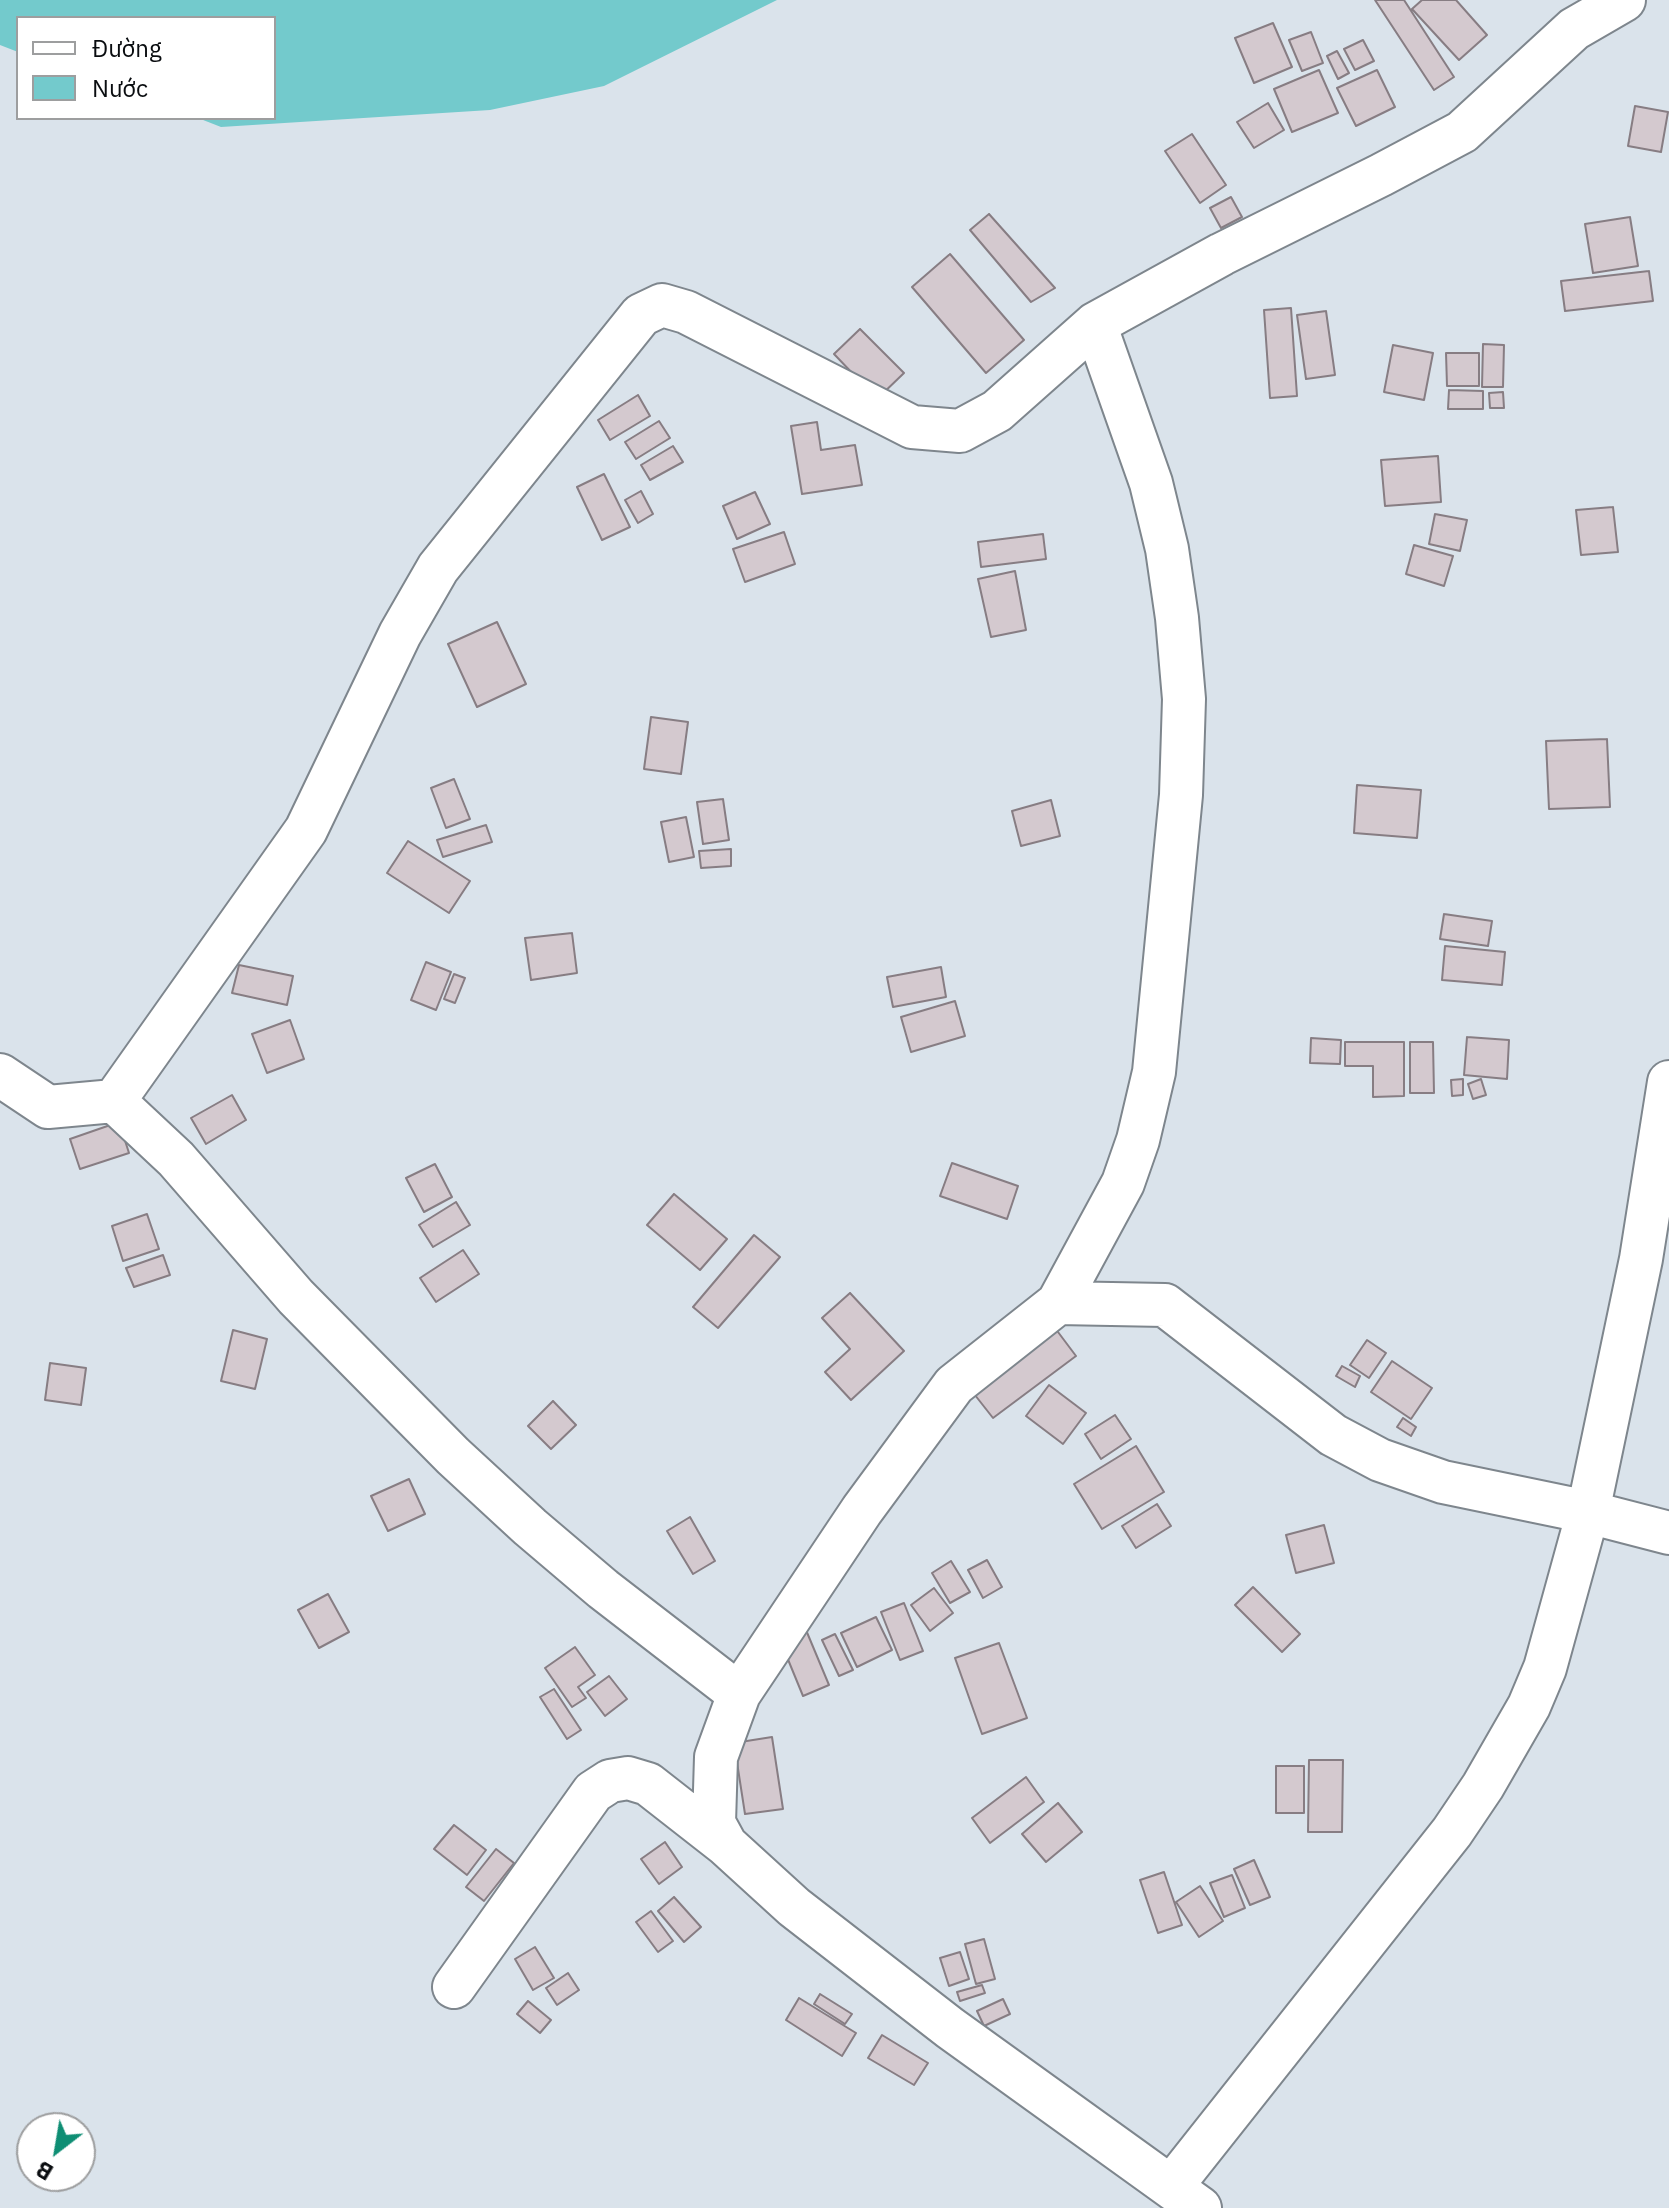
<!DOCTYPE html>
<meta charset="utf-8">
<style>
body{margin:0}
#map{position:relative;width:1669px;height:2208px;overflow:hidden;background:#dae3eb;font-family:"IBM Plex Sans",sans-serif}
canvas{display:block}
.legend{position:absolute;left:16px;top:16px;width:260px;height:104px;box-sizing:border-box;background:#fff;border:2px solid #9d9e9f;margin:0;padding:10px 14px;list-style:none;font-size:24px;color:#0a0d10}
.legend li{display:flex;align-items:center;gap:16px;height:40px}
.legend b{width:40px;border:2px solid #9d9e9f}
.north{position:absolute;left:16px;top:2112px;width:80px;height:80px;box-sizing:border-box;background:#fff;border:2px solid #9d9e9f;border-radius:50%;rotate:211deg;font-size:22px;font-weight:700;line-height:32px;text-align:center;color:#0a0d10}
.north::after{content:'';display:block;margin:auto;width:28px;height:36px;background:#0e8e74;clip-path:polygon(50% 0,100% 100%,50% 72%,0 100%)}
</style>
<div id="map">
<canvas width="1669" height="2208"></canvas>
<ul class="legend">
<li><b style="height:10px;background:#fff"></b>Đường</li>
<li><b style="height:22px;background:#73cacc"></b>Nước</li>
</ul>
<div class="north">B</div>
</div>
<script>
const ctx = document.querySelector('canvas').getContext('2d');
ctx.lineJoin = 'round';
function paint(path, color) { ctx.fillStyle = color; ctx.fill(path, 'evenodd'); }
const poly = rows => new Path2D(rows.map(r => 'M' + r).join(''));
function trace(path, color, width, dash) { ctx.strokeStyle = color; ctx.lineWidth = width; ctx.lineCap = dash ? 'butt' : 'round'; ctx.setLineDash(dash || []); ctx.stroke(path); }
const water = poly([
 [0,0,777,0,604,86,490,110,221,127,198,118,274,118,274,18,18,18,18,52,0,45]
]);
const building = poly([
 [1375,0,1404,0,1454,77,1434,90,1375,0],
 [1422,0,1456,0,1487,35,1459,60,1412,9,1422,0],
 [1273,23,1292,67,1254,83,1235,38,1273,23],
 [1311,32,1323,63,1302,71,1289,40,1311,32],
 [1363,40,1374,61,1355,70,1344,49,1363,40],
 [1337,51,1349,73,1338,79,1327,56,1337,51],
 [1319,70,1338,113,1292,132,1274,89,1319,70],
 [1377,70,1395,107,1356,126,1337,88,1377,70],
 [1268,103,1284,130,1254,148,1237,122,1268,103],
 [1635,106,1668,112,1661,152,1628,146,1635,106],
 [1192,134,1226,185,1200,203,1165,151,1192,134],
 [1231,197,1242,217,1221,228,1210,208,1231,197],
 [989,214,1055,288,1031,302,970,230,989,214],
 [1630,217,1638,266,1593,273,1585,224,1630,217],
 [950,254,1024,340,986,373,912,287,950,254],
 [1649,271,1653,301,1565,311,1561,281,1649,271],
 [1291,308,1297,396,1270,398,1264,310,1291,308],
 [1326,311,1335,375,1306,379,1297,315,1326,311],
 [860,329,904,373,877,399,834,354,860,329],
 [1483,344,1504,345,1503,387,1482,387,1483,344],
 [1393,345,1433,353,1424,400,1384,392,1393,345],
 [1446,353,1479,353,1479,386,1447,386,1446,353],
 [1449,390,1483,391,1483,409,1448,409,1449,390],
 [1503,392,1504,408,1490,408,1489,393,1503,392],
 [638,395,650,416,610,440,598,420,638,395],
 [659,421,670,438,636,459,625,442,659,421],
 [817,422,821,450,855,445,862,485,802,494,791,426,817,422],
 [673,446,683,462,650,480,641,465,673,446],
 [1438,456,1441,502,1385,506,1381,460,1438,456],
 [604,474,630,527,602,540,577,487,604,474],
 [641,491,653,514,638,523,625,500,641,491],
 [755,492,770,524,737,539,723,506,755,492],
 [1613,507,1618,552,1581,555,1576,510,1613,507],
 [1435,514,1467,520,1460,551,1429,544,1435,514],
 [784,532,795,564,745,582,733,549,784,532],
 [1043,534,1046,559,981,567,978,542,1043,534],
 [1414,545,1453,556,1444,586,1406,574,1414,545],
 [1015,571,1026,630,991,637,978,579,1015,571],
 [497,622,526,684,477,707,448,644,497,622],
 [651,717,688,722,681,774,644,769,651,717],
 [1607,739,1610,807,1549,809,1546,741,1607,739],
 [454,779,470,819,446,828,431,788,454,779],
 [1357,785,1421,790,1417,838,1354,833,1357,785],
 [723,799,729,840,703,844,697,802,723,799],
 [1051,800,1060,836,1021,846,1012,811,1051,800],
 [686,817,694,857,669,862,661,822,686,817],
 [486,825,492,842,443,857,437,840,486,825],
 [408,841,470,881,449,913,387,873,408,841],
 [731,849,731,866,701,868,699,851,731,849],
 [1444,914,1492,921,1488,946,1440,939,1444,914],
 [572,933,577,973,531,980,525,938,572,933],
 [1445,946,1505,952,1502,985,1442,980,1445,946],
 [426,962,451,972,436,1010,411,1000,426,962],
 [239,965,293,976,287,1005,232,993,239,965],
 [941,967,946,997,893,1007,887,977,941,967],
 [454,974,465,978,455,1003,444,999,454,974],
 [955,1001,965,1036,911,1052,901,1017,955,1001],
 [290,1020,304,1059,267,1073,252,1034,290,1020],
 [1467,1037,1509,1040,1507,1079,1464,1075,1467,1037],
 [1311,1038,1341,1040,1340,1064,1310,1063,1311,1038],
 [1345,1042,1404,1042,1404,1096,1373,1097,1373,1066,1345,1066,1345,1042],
 [1410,1042,1433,1042,1434,1093,1410,1093,1410,1042],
 [1463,1079,1463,1095,1452,1096,1451,1080,1463,1079],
 [1481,1079,1486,1095,1473,1099,1468,1084,1481,1079],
 [232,1095,246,1120,206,1144,191,1118,232,1095],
 [119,1122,129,1153,80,1169,70,1139,119,1122],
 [952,1163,1018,1186,1007,1219,940,1196,952,1163],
 [435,1164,452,1197,424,1212,406,1178,435,1164],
 [674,1194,727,1239,700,1270,647,1225,674,1194],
 [456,1202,470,1225,433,1247,419,1225,456,1202],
 [147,1214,159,1249,123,1261,112,1226,147,1214],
 [754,1235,780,1257,718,1328,693,1307,754,1235],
 [463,1250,479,1274,436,1302,420,1278,463,1250],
 [163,1255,170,1275,134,1287,126,1268,163,1255],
 [850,1293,904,1351,851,1400,825,1372,850,1349,822,1318,850,1293],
 [1055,1328,1076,1356,993,1418,971,1390,1055,1328],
 [233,1330,267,1339,255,1389,221,1381,233,1330],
 [1367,1340,1386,1353,1369,1378,1350,1365,1367,1340],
 [1392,1361,1432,1388,1411,1419,1371,1392,1392,1361],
 [50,1363,86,1368,81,1405,45,1400,50,1363],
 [1342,1366,1360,1376,1355,1387,1336,1376,1342,1366],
 [1049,1385,1086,1413,1063,1444,1026,1416,1049,1385],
 [553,1401,576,1425,551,1449,528,1426,553,1401],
 [1115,1415,1131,1439,1101,1459,1085,1434,1115,1415],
 [1403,1418,1416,1427,1411,1436,1397,1427,1403,1418],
 [1136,1446,1164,1492,1102,1529,1074,1484,1136,1446],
 [409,1479,425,1514,388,1531,371,1496,409,1479],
 [1157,1504,1171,1526,1136,1548,1122,1526,1157,1504],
 [690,1517,715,1561,693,1574,667,1531,690,1517],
 [1324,1525,1334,1563,1296,1573,1286,1535,1324,1525],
 [987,1560,1002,1587,983,1598,968,1570,987,1560],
 [951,1561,970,1592,950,1603,932,1573,951,1561],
 [1253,1587,1300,1634,1282,1652,1235,1605,1253,1587],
 [934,1588,953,1613,930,1631,911,1605,934,1588],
 [328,1594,349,1632,319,1648,298,1610,328,1594],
 [904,1603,923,1651,900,1660,881,1612,904,1603],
 [876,1617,892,1650,857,1667,841,1633,876,1617],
 [806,1630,829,1685,803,1696,780,1640,806,1630],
 [835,1634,853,1670,839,1676,822,1640,835,1634],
 [999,1643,1027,1718,982,1734,955,1658,999,1643],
 [575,1647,595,1675,578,1687,586,1698,572,1707,545,1668,575,1647],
 [609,1676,627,1699,605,1716,587,1692,609,1676],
 [554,1689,581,1730,567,1739,540,1697,554,1689],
 [772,1737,783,1809,745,1814,734,1743,772,1737],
 [1309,1760,1343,1760,1342,1832,1308,1832,1309,1760],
 [1276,1766,1304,1766,1304,1813,1276,1813,1276,1766],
 [1026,1777,1044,1802,990,1843,972,1818,1026,1777],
 [1058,1803,1082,1832,1046,1862,1022,1834,1058,1803],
 [454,1825,486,1850,467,1875,434,1849,454,1825],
 [665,1842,682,1867,659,1884,641,1859,665,1842],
 [496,1849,514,1863,484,1901,466,1887,496,1849],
 [1254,1860,1270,1897,1250,1905,1234,1869,1254,1860],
 [1164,1872,1182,1925,1158,1933,1140,1880,1164,1872],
 [1232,1875,1245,1908,1224,1917,1210,1883,1232,1875],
 [1200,1886,1223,1921,1199,1937,1176,1902,1200,1886],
 [674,1897,701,1927,684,1942,658,1911,674,1897],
 [651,1911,673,1941,658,1952,636,1922,651,1911],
 [984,1939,995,1979,976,1984,965,1944,984,1939],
 [535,1947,554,1978,533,1990,515,1959,535,1947],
 [960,1952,969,1979,949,1986,940,1958,960,1952],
 [568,1973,579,1990,557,2005,546,1988,568,1973],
 [982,1985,985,1993,960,2001,957,1992,982,1985],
 [820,1994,852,2014,845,2024,814,2004,820,1994],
 [799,1998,856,2033,842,2056,786,2020,799,1998],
 [1003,1999,1010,2014,984,2026,977,2011,1003,1999],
 [528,2001,551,2020,540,2033,517,2014,528,2001],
 [882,2035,928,2063,914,2085,868,2058,882,2035]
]);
const minor = poly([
 [0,1075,48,1107,114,1101,306,830,400,634,438,568,641,315,662,305,686,312,912,427,960,431,997,411,1095,324,1222,254,1381,175,1462,132,1574,29,1624,0],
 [114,1101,176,1159,296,1297,453,1456,530,1527,603,1589,739,1694],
 [1058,1303,1123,1183,1138,1140,1154,1072,1181,795,1184,699,1177,618,1167,549,1151,483,1095,324],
 [454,1987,593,1792,610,1781,628,1778,648,1784,726,1845],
 [1171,2187,1452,1832,1483,1786,1529,1706,1545,1668,1588,1512,1641,1259,1669,1082],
 [1200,2208,950,2028,794,1907,726,1845,714,1823,716,1757,739,1694,862,1510,954,1385,1058,1303,1165,1305,1333,1435,1380,1460,1443,1482,1588,1512,1669,1533]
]);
paint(water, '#73cacc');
paint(building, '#d4c9cf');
trace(building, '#877d83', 2);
trace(minor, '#7e868d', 46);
trace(minor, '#fff', 42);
</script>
